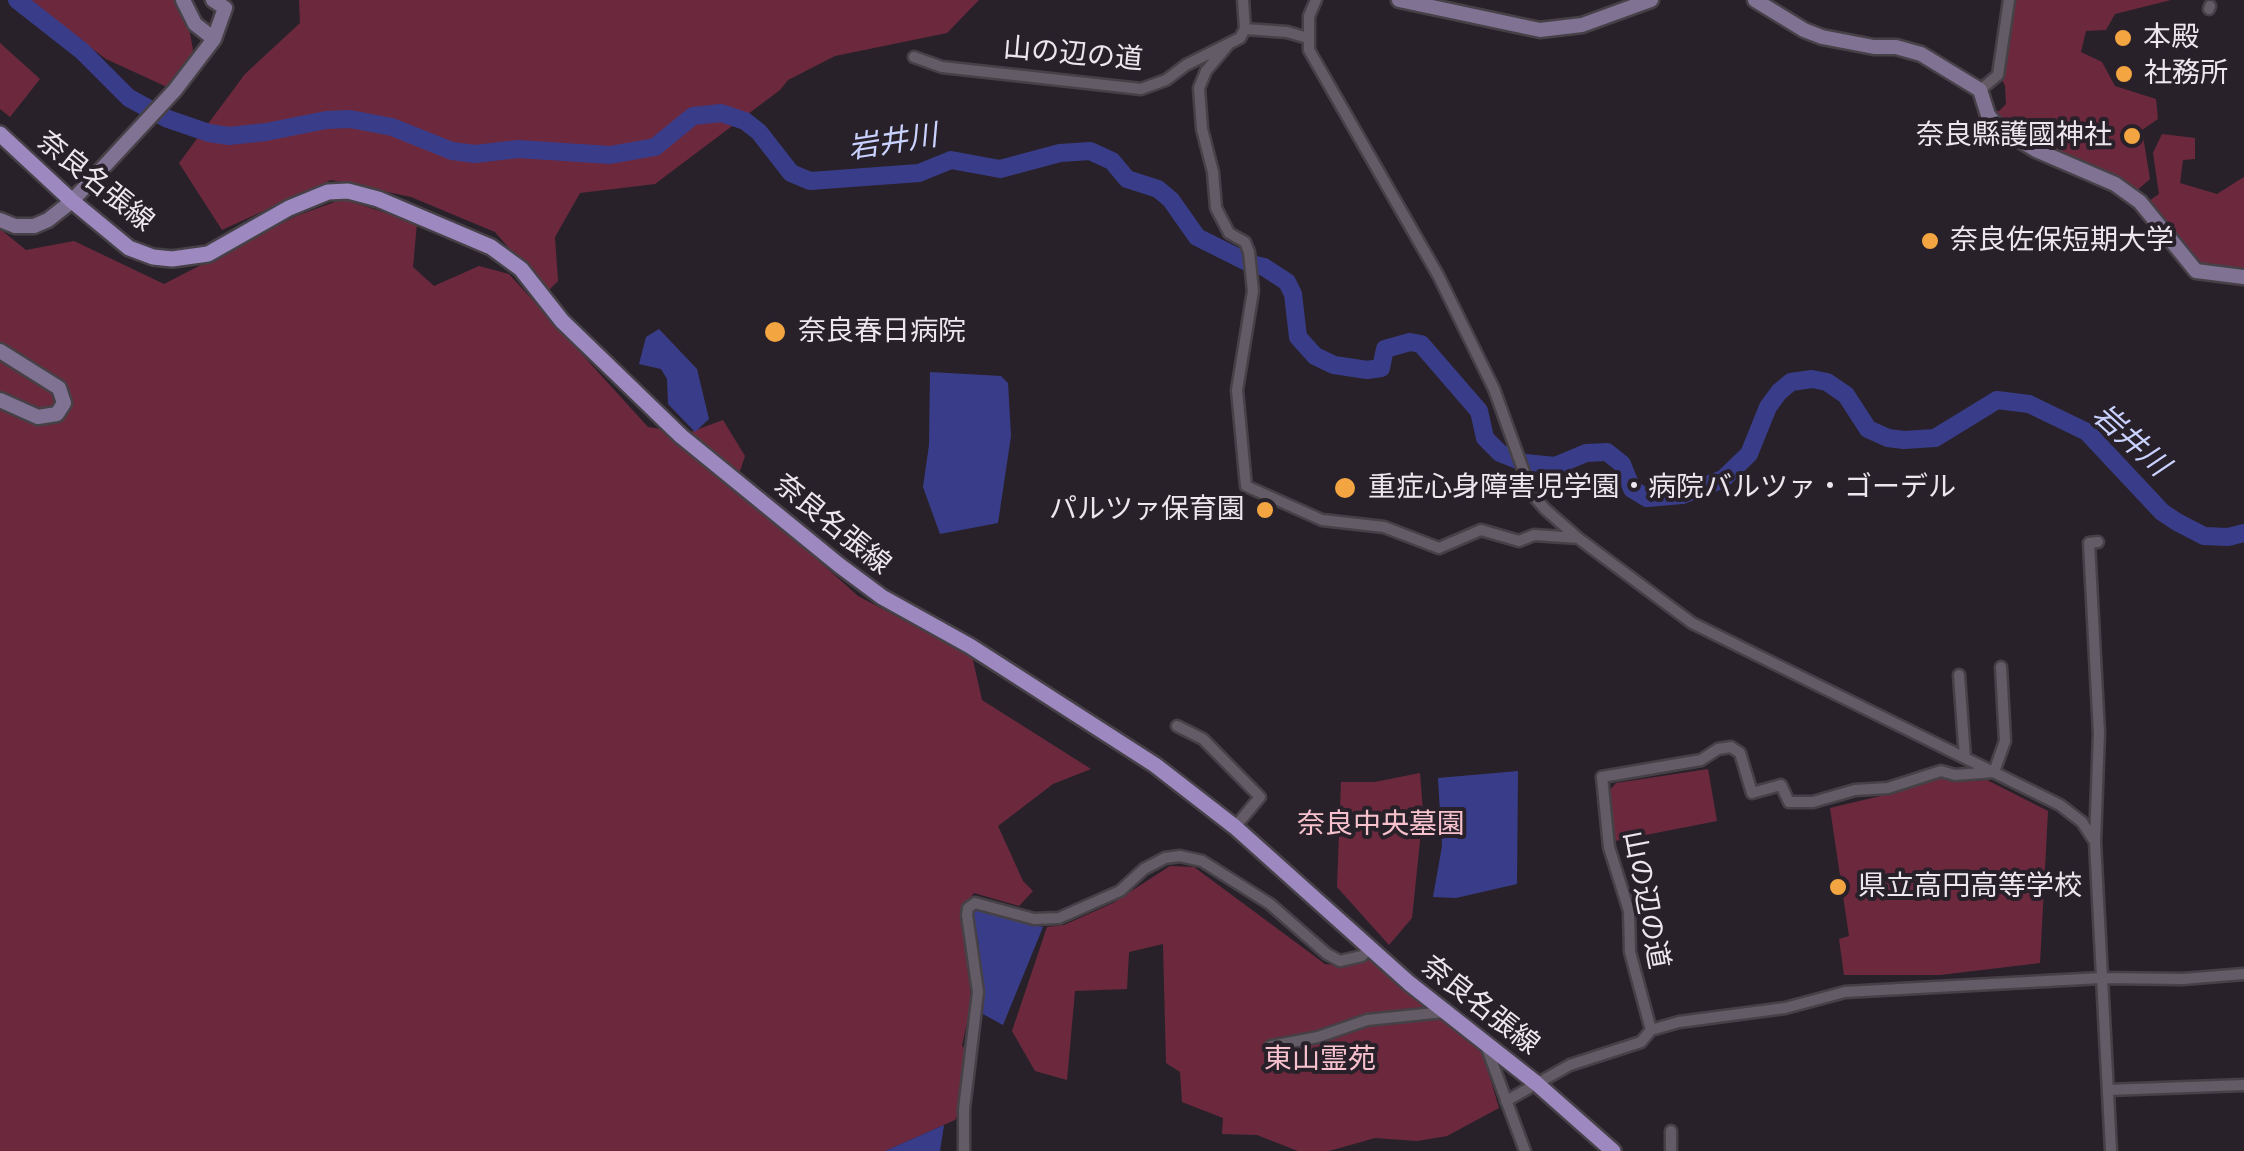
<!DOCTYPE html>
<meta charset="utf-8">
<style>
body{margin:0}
canvas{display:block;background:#28212a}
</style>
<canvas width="2244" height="1151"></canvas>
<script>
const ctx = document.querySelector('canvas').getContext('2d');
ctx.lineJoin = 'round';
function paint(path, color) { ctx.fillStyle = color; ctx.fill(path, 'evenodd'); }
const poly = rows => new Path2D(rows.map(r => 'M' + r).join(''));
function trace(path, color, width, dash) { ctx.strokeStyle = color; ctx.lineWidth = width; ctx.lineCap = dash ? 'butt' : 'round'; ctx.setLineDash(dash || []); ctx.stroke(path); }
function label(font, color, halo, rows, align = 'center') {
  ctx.font = font + ' Helvetica,"Noto Sans JP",sans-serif'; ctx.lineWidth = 8; ctx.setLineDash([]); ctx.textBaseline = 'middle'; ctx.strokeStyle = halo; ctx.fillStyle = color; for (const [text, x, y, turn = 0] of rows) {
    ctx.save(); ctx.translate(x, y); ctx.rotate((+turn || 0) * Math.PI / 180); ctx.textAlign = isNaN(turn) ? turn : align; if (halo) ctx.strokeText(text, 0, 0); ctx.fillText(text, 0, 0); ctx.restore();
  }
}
const green = poly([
 [26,0,177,0,190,33,193,50,188,65,167,87,106,59],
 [299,0,979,0,947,33,835,56,788,80,780,90,655,184,580,193,555,237,558,281,547,292,495,232,411,197,331,180,222,230,179,163,245,74,300,23],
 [2013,0,2171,0,2115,14,2106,30,2086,31,2081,52,2102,62,2115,86,2156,99,2158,119,2142,130,2150,179,2135,192,1999,126,1990,111,1999,111,2006,104,2005,86,2001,77],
 [0,43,40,79,10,117,0,109],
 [2162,134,2195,138,2195,159,2183,160,2180,183,2217,194,2244,177,2244,272,2195,266,2149,201,2159,194,2153,153],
 [343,199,417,223,413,267,434,286,479,266,509,274,648,427,688,433,723,420,745,456,735,486,858,596,972,656,982,700,1091,769,1053,784,998,826,1023,881,1033,891,1019,906,974,893,960,911,970,978,970,1008,962,1046,977,1059,974,1084,955,1120,885,1151,0,1151,0,229,26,250,74,241,164,284,296,216],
 [1708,769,1717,821,1615,841,1610,790,1616,783],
 [1420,773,1423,812,1412,918,1389,945,1337,887,1341,782,1375,782],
 [1939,777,1952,782,1987,780,2048,811,2040,963,1940,975,1844,975,1839,939,1849,936,1830,808,1893,793],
 [1170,866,1194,867,1325,964,1336,965,1373,957,1422,1003,1481,1047,1499,1108,1447,1136,1417,1141,1375,1138,1329,1151,1298,1151,1257,1135,1222,1134,1223,1118,1182,1102,1180,1072,1166,1063,1163,944,1129,952,1127,989,1075,991,1067,1080,1035,1071,1012,1031,1047,927,1064,925,1113,903]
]);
const water = poly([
 [659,329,697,369,709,419,695,432,668,404,667,379,661,369,639,364,646,337],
 [930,372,1001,376,1008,383,1011,436,998,523,940,534,923,487,929,445],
 [1518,771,1517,884,1456,898,1433,897,1442,846,1438,778],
 [975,910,1043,927,1003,1025,981,1013,983,986,978,939,972,913],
 [944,1125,940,1151,885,1151]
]);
const river = poly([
 [17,0,82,51,129,98,168,119,209,133,229,136,266,132,326,120,350,119,392,127,452,151,475,154,518,149,610,155,655,147,693,116,721,113,745,121,759,132,791,173,810,181,919,173,951,160,1000,169,1060,153,1090,151,1112,161,1127,179,1158,189,1171,200,1197,237,1251,264,1264,267,1287,282,1293,294,1298,337,1315,356,1334,365,1367,370,1381,368,1385,349,1410,342,1421,344,1479,411,1485,438,1500,453,1525,463,1555,466,1586,453,1607,452,1622,464,1632,489,1647,498,1682,495,1723,479,1749,454,1768,407,1779,392,1791,382,1812,379,1827,382,1846,395,1868,429,1888,438,1904,440,1935,438,1997,400,2029,404,2087,432,2162,512,2177,522,2204,536,2228,537,2244,533]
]);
const street = poly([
 [1316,0,1309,16,1309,50,1438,275,1494,389,1532,494,1545,509,1578,538,1692,623,2060,805,2082,822,2095,842],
 [2209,9,2210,6],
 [1245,29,1287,32,1308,38],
 [1228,45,1206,71,1199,88,1202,129,1213,172,1216,208,1229,233,1245,242,1249,252,1253,291,1237,390,1246,486,1322,520,1384,527,1439,548,1481,530,1519,541,1534,535,1578,538],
 [914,57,942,67,1141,89,1166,80,1186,65,1240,38,1245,29,1243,0],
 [1980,90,1998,75,2009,0],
 [2098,542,2089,543,2099,733,2095,842,2111,1151],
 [1959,675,1965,758],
 [1177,726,1203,739,1260,797,1235,827],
 [1651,1030,1630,952,1629,911,1609,847,1602,777,1701,760,1718,749,1731,747,1740,753,1752,793,1781,785,1789,802,1813,802,1855,790,1888,788,1941,771,1955,775,1994,772,2005,741,2001,667],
 [1485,1043,1525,1151],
 [1271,1046,1318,1037,1367,1020,1444,1012],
 [2108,1090,2244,1085],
 [1506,1101,1570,1065,1641,1042,1651,1030,1679,1022,1785,1008,1845,992,2101,978,2183,979,2244,974],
 [1671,1131,1671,1151],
 [964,1151,964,1109,978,992,967,915,968,908,975,903,1034,919,1059,918,1120,891,1144,869,1165,858,1180,856,1202,861,1270,904,1327,954,1340,961,1362,956,1369,949]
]);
const secondary = poly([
 [183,0,195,24,214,39],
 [1399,0,1540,30,1582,25,1651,0],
 [1755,0,1804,30,1822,37,1874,47,1896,47,1921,54,1980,90,1988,115,1998,127,2036,150,2115,184,2140,202,2196,271,2244,277],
 [0,220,15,226,34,226,48,220,72,201,175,90,214,39,225,8,213,0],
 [0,351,59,388,64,403,57,414,38,417,0,400]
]);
const primary = poly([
 [0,134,72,201,129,248,153,257,172,259,208,254,289,208,328,192,348,191,378,199,491,247,521,269,562,321,681,436,839,565,882,597,970,646,1155,765,1235,827,1409,983,1536,1083,1613,1151]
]);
const markers = [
 [2123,38,10,"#f2a541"],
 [2124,74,10,"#f2a541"],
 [2132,136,10,"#f2a541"],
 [1930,241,10,"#f2a541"],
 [775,332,12,"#f2a541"],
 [1345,488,12,"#f2a541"],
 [1265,510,10,"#f2a541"],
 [1838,887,10,"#f2a541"]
];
const poiNames = [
 ["本殿",2143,38],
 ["社務所",2144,74],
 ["奈良縣護國神社",2112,136,"right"],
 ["奈良佐保短期大学",1950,241],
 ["奈良春日病院",798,332],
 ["重症心身障害児学園・病院バルツァ・ゴーデル",1368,488],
 ["パルツァ保育園",1245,510,"right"],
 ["県立高円高等学校",1858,887]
];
const streetNames = [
 ["山の辺の道",1073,55,5],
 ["奈良名張線",95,182,39],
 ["奈良名張線",832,525,39],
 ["山の辺の道",1645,900,79],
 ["奈良名張線",1480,1006,38]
];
const parkNames = [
 ["奈良中央墓園",1381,825],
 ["東山霊苑",1320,1060]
];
const waterNames = [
 ["岩井川",893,143,-9],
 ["岩井川",2130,441,42]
];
paint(green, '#6c293d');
paint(water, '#393d89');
trace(river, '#393d89', 18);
trace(street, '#464047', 15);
trace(secondary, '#464047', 19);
trace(primary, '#464047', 20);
trace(street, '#635b65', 10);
trace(secondary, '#807292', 14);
trace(primary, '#9d89c0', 15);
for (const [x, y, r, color] of markers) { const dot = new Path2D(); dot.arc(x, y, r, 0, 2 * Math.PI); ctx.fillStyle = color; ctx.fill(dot); trace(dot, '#28212a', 4); }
label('28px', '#ece7ed', '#28212a', poiNames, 'left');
label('28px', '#ece7ed', '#28212a', streetNames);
label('28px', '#f7c2cd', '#28212a', parkNames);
label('italic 30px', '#cad2ff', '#28212a', waterNames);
</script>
